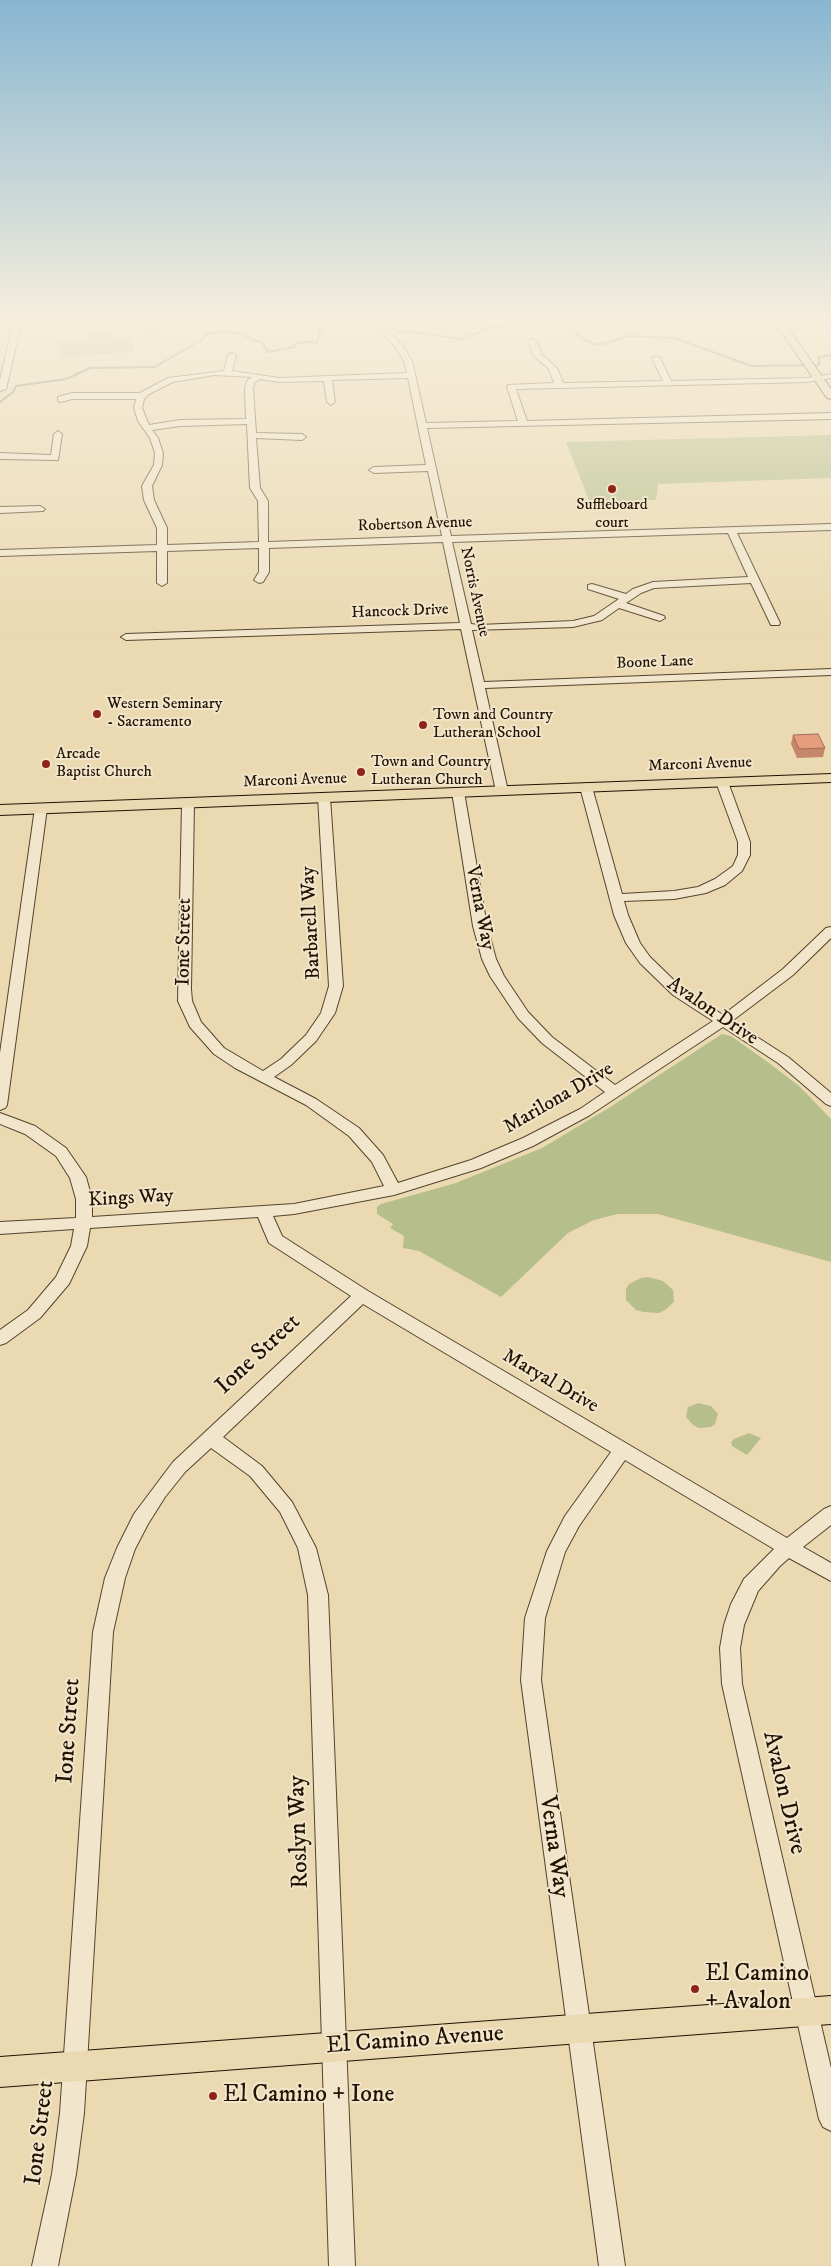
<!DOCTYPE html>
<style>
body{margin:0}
canvas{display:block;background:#ead9b1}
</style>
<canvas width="831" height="2266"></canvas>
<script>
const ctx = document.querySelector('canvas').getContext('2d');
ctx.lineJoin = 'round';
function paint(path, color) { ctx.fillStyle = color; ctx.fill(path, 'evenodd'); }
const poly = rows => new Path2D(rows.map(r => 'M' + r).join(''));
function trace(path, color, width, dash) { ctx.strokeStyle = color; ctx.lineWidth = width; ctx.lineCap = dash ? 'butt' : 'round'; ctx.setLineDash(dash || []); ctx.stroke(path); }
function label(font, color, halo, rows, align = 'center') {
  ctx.font = font + ' "IM FELL DW Pica",serif'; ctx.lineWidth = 4; ctx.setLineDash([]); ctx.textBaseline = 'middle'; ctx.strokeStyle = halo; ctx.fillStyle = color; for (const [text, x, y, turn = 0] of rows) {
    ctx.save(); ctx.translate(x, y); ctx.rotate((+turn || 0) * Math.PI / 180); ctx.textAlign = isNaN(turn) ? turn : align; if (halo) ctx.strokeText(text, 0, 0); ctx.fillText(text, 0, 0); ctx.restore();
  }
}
const green = poly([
 [182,322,182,329,143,331,144,325],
 [87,333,111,333,111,338,131,337,134,352,62,357,60,341,110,338,86,338],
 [831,435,831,478,658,484,656,500,590,503,566,442],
 [722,1034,731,1036,769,1063,799,1086,831,1119,831,1262,658,1214,618,1214,594,1220,568,1233,501,1297,419,1251,403,1248,404,1236,390,1228,393,1224,377,1214,377,1207,381,1204,456,1183,542,1148,607,1109],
 [648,1277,663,1281,673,1290,674,1302,665,1310,659,1313,643,1312,636,1310,626,1300,626,1289,629,1284,641,1278],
 [698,1403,711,1406,718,1414,715,1424,711,1427,699,1428,693,1425,686,1417,688,1407],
 [749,1433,761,1438,747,1455,732,1446,731,1442,734,1439]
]);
const stream = poly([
 [397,320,393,326,395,330,462,339,490,328,520,320],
 [560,320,581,338,595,344,604,344,628,336,674,338,752,366,819,365,819,357,831,355],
 [0,402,13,392,16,386,66,379,90,368,155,367,203,339,207,334,224,331,237,333,262,343,268,352,295,347,296,344,304,342,317,343,323,320]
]);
const minor = poly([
 [14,320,22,320,6,389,0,391,0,380,14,320],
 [382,320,388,320,388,331,403,346,412,361,426,423,518,421,507,387,508,385,554,383,549,369,534,356,528,341,532,339,536,341,542,355,557,368,563,383,663,381,652,358,656,356,660,358,671,381,807,378,831,374,831,378,807,382,516,389,527,421,831,413,831,419,427,428,451,536,831,524,831,530,737,533,780,623,779,625,771,625,770,623,751,583,654,588,641,593,626,603,664,616,665,618,660,621,619,608,602,620,573,627,472,630,484,682,831,669,831,675,485,688,508,791,502,795,496,791,461,629,126,640,121,637,126,634,460,623,443,542,269,548,269,572,263,582,259,583,254,580,259,572,259,548,167,551,167,583,162,586,157,583,157,551,0,556,0,550,157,545,157,528,144,500,142,486,154,465,155,453,150,438,138,421,134,408,136,399,72,399,61,402,58,401,58,397,72,393,140,393,168,378,224,371,228,355,232,353,236,355,232,371,279,378,407,373,404,361,397,349,380,331,382,320],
 [214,375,252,377,247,381,245,388,246,419,180,420,149,425,142,408,144,399,149,394,173,382,214,375],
 [408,378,426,465,374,467,369,470,374,473,428,471,442,536,268,542,268,501,260,488,256,438,302,440,306,437,302,434,256,433,253,388,255,382,260,379,279,382,324,381,327,402,331,405,335,402,332,380,408,378],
 [247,424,250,488,258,501,259,542,167,545,167,528,154,500,152,486,162,465,163,453,158,438,152,430,180,426,247,424],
 [728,533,748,577,653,582,633,589,626,594,592,584,588,585,588,589,619,599,594,616,573,621,479,625,471,624,452,542,728,533],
 [702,320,710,320,714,323,707,325,702,320],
 [58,431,62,434,58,460,0,459,0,453,51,455,54,434,58,431],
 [40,506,45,509,43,511,0,513,0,507,40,506],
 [722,778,728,782,750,842,750,855,742,871,725,885,706,893,674,899,624,901,628,915,640,943,650,957,683,989,723,1015,783,969,826,928,831,927,831,938,793,975,732,1021,788,1057,831,1093,831,1106,826,1104,778,1063,723,1027,590,1115,533,1146,481,1168,394,1195,294,1214,273,1216,282,1236,368,1291,787,1538,824,1509,831,1506,831,1525,803,1547,831,1563,831,1581,789,1558,780,1566,758,1591,744,1625,740,1648,742,1684,831,2068,831,2131,823,2127,819,2119,722,1684,720,1648,724,1625,731,1604,744,1579,774,1549,625,1460,579,1526,565,1552,545,1618,541,1680,625,2266,599,2266,521,1680,525,1618,547,1551,565,1516,611,1452,363,1304,223,1437,262,1466,292,1502,316,1548,328,1595,355,2266,329,2266,308,1595,298,1548,280,1512,250,1476,211,1448,185,1472,165,1497,148,1524,135,1549,125,1578,113,1632,84,2113,76,2174,58,2266,32,2266,52,2174,60,2113,93,1632,105,1578,117,1548,134,1514,173,1462,351,1296,269,1243,258,1217,90,1228,87,1246,69,1284,40,1318,6,1343,0,1345,0,1330,28,1310,56,1277,71,1246,74,1229,0,1234,0,1222,76,1218,76,1199,70,1178,56,1156,25,1134,0,1124,0,1113,35,1126,66,1148,86,1177,92,1199,92,1217,294,1204,384,1186,372,1162,349,1136,306,1105,235,1068,214,1054,190,1027,178,1001,182,803,188,799,194,803,191,989,192,1001,201,1022,224,1048,263,1071,281,1059,306,1035,321,1013,329,986,318,797,324,793,330,797,343,986,335,1013,316,1041,291,1065,274,1077,316,1099,359,1128,383,1155,398,1183,471,1160,523,1138,580,1109,605,1092,542,1043,518,1018,490,976,482,959,473,926,452,792,458,788,464,792,487,926,496,959,504,976,528,1012,552,1037,615,1085,713,1021,673,995,640,963,626,943,614,915,580,787,586,783,592,787,622,894,674,891,698,887,715,879,733,866,738,855,738,842,716,782,722,778],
 [41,804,47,808,7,1105,5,1108,0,1110,0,1053,35,808,41,804]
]);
const major = poly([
 [773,320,782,320,831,389,831,399,827,398,773,320],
 [831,774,831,782,0,815,0,805,831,774],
 [831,1996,831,2024,0,2087,0,2057,831,1996]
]);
const wall = poly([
 [793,735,825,748,823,757,797,758,791,744]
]);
const building = poly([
 [818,734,825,748,799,749,793,735,818,734]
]);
const markers = [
 [612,489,5,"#8f2418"],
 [97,714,5,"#8f2418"],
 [423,725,5,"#8f2418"],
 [46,764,5,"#8f2418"],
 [361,772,5,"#8f2418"],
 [695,1989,5,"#8f2418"],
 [213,2096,5,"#8f2418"]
];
const farPoinames = [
 ["Suffleboard",612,506,"center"],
 ["court",612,524,"center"],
 ["Western Seminary",107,705],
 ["- Sacramento",107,723],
 ["Town and Country",433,716],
 ["Lutheran School",433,734],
 ["Arcade",56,755],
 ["Baptist Church",56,773],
 ["Town and Country",371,763],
 ["Lutheran Church",371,781]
];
const farStreetnames = [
 ["Robertson Avenue",415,525,-2],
 ["Norris Avenue",474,592,78],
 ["Hancock Drive",400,612,-2],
 ["Boone Lane",655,663,-2],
 ["Marconi Avenue",700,765,-2],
 ["Marconi Avenue",295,781,-2]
];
const streetNames = [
 ["Verna Way",479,908,79],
 ["Barbarell Way",312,923,-93],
 ["Ione Street",185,942,-89],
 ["Avalon Drive",712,1012,34],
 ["Marilona Drive",559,1099,-30],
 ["Kings Way",131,1199,-3],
 ["Maryal Drive",550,1382,30]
];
const nearStreetnames = [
 ["Ione Street",259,1355,-43],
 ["Ione Street",70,1731,-86],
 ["Avalon Drive",783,1793,77],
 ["Roslyn Way",300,1832,-92],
 ["Verna Way",553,1847,82],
 ["El Camino Avenue",415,2041,-4],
 ["Ione Street",41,2133,-83]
];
const nearPoinames = [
 ["El Camino",705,1975],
 ["+ Avalon",705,2003],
 ["El Camino + Ione",223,2096]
];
paint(green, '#b6bf8c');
trace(stream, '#697769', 2);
trace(minor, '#55442d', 2);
trace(major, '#231201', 2);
paint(minor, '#f1e6cc');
paint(major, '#ead9b1');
paint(wall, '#c5876c');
paint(building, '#e59d7d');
trace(building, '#a06e58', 1);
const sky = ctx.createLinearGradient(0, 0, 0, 637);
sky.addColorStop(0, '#88b6d1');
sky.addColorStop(0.5, '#f6eedc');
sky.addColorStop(1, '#f6eedc00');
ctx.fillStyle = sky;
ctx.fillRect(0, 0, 831, 637);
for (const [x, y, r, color] of markers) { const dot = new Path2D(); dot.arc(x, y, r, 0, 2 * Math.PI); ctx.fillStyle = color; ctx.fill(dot); trace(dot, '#f1e6cc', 2); }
label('16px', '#231201', '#f1e6cc', farPoinames, 'left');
label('16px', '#231201', '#f1e6cc', farStreetnames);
label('20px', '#231201', '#f1e6cc', streetNames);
label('24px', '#231201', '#f1e6cc', nearStreetnames);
label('24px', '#231201', '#f1e6cc', nearPoinames, 'left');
</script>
